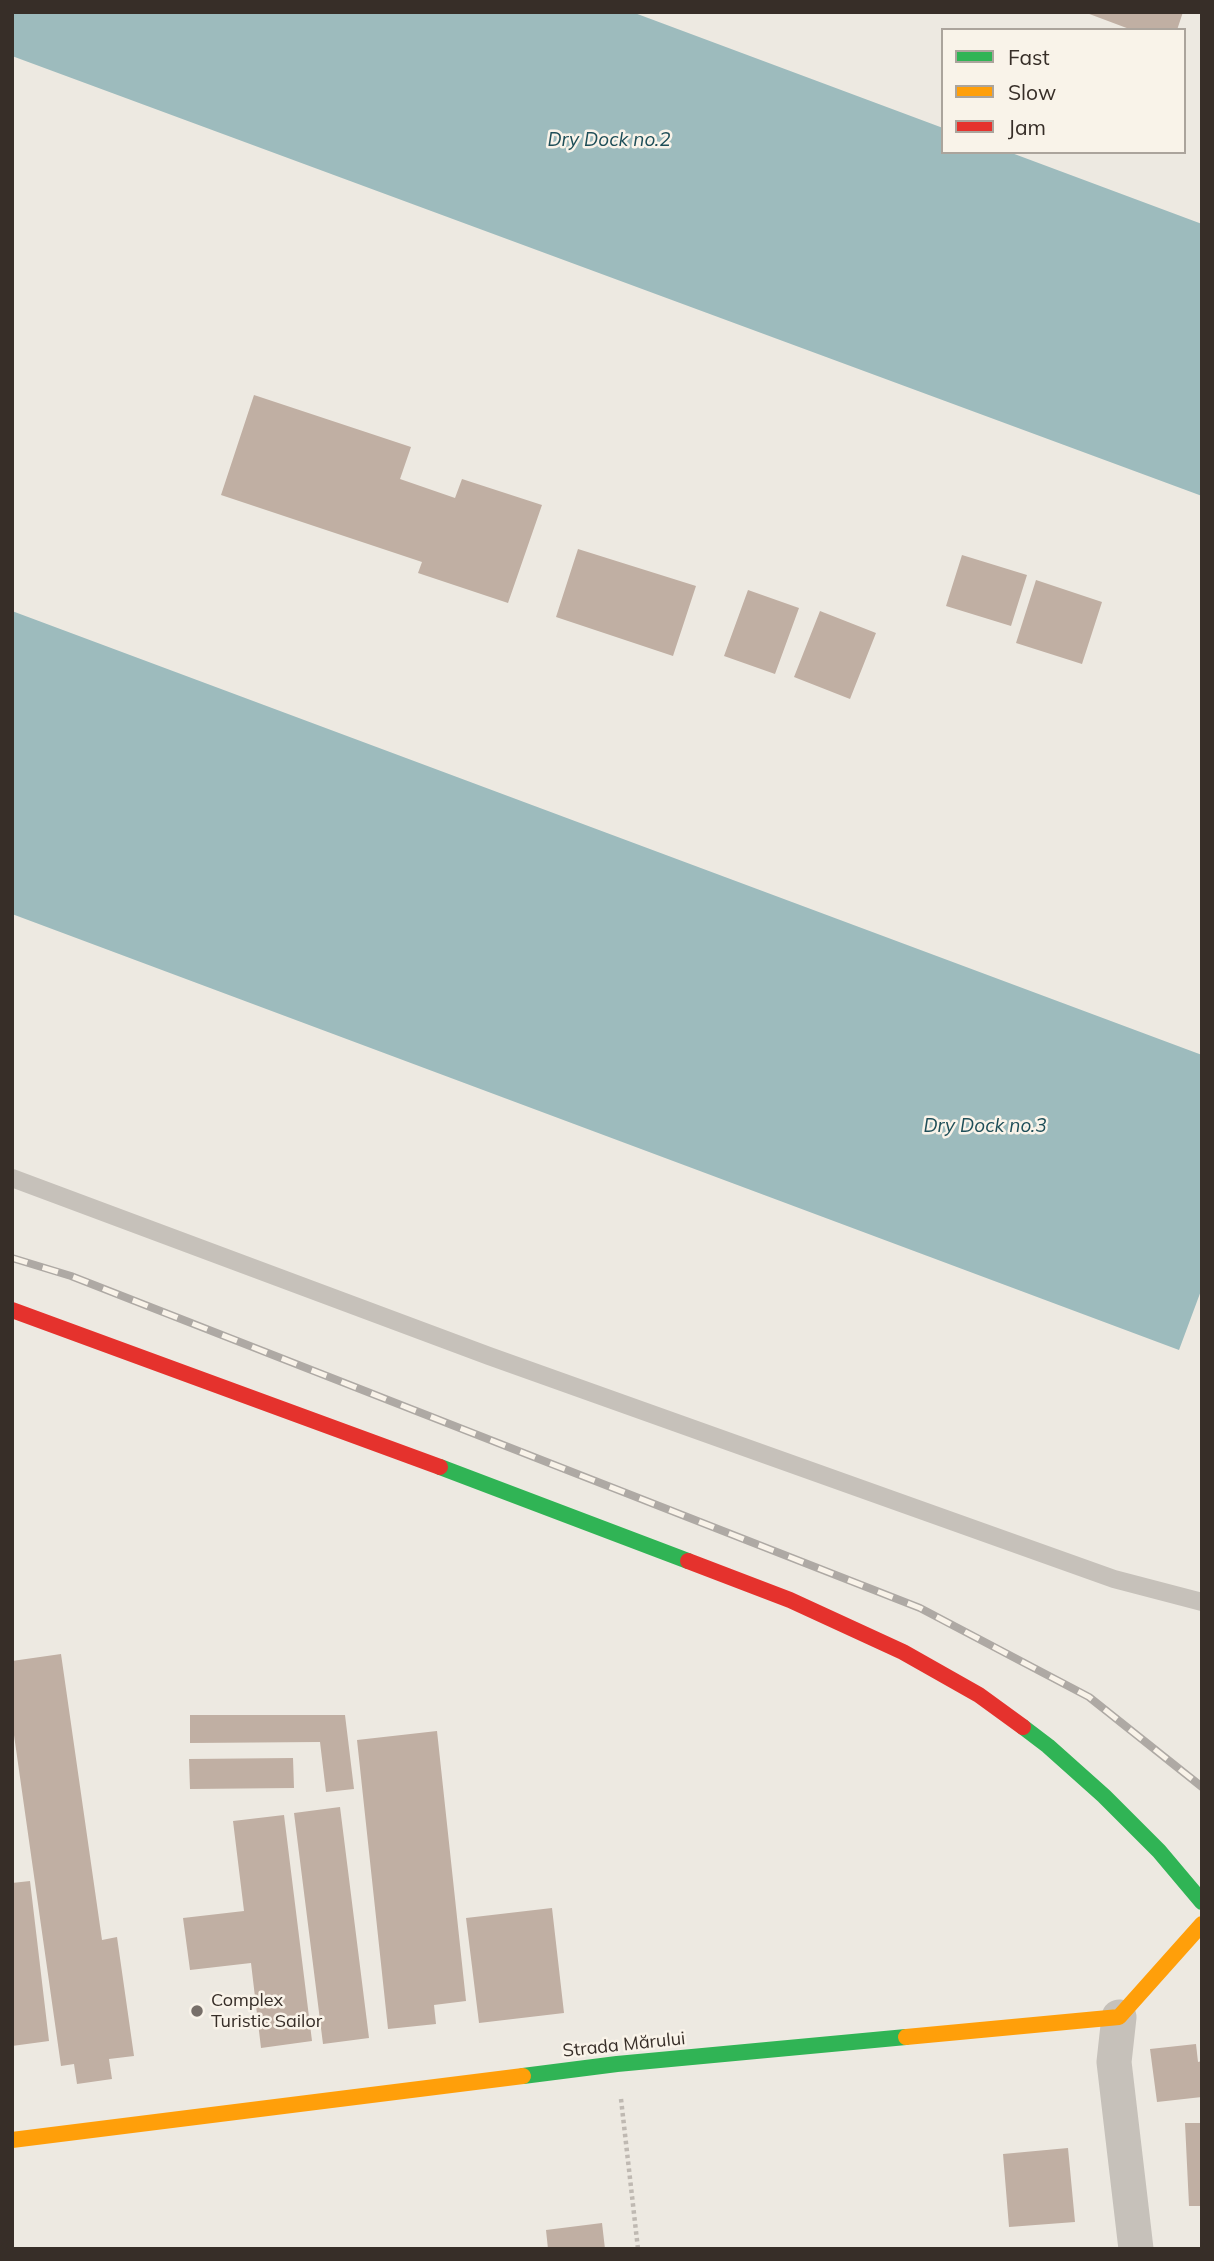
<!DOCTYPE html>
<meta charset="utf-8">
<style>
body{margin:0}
#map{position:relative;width:1214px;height:2261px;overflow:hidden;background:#ede9e1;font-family:Mulish,sans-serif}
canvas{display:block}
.frame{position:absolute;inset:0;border:14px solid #372e28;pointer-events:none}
.legend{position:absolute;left:941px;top:28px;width:245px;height:126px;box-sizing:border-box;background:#f9f3e9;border:2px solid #aba49c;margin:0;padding:9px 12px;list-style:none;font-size:21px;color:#372e28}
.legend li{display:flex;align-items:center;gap:14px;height:35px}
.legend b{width:35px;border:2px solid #aba49c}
</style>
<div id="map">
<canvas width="1214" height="2261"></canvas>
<div class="frame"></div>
<ul class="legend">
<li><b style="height:9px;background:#30b455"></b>Fast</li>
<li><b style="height:9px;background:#ff9f0a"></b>Slow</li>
<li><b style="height:9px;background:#e5322d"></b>Jam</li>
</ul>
</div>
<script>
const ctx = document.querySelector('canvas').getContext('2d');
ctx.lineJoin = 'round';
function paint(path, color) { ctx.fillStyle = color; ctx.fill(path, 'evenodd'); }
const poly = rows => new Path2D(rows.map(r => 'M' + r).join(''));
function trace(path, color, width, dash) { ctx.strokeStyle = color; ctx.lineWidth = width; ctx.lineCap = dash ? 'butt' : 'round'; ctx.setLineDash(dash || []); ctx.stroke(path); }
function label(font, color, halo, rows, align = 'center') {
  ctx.font = font + ' Mulish,sans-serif'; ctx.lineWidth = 5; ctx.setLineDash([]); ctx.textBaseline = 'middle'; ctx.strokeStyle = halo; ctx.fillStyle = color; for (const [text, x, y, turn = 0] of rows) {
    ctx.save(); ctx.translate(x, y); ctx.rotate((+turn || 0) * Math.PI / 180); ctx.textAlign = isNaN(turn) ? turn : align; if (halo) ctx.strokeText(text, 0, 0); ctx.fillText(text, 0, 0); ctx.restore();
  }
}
const water = poly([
 [12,12,632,12,943,128,943,152,1009,152,1202,224,1202,496,12,56],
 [12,611,1202,1055,1202,1288,1179,1350,12,914]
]);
const building = poly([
 [1084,12,1183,12,1177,30,1132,30],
 [254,395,411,447,400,479,455,498,462,479,542,505,508,603,418,573,422,562,221,495],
 [578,549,696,586,673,656,556,617],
 [962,555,1027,575,1011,626,946,606],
 [1036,580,1102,602,1082,664,1016,643],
 [748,590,799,608,775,674,724,656],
 [820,611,876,633,850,699,794,677],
 [61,1654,102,1940,117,1937,134,2056,109,2059,112,2079,77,2084,74,2064,61,2066,12,1721,12,1661],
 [190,1715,345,1715,354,1789,326,1792,320,1742,190,1743],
 [437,1731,466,2001,434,2005,436,2024,388,2029,357,1740],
 [293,1758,294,1788,190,1789,189,1759],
 [340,1807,369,2038,323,2044,294,1813],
 [284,1815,312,2041,261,2048,251,1963,190,1970,183,1918,244,1911,233,1821],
 [30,1881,49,2041,12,2046,12,1883],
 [552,1908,564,2013,479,2023,466,1918],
 [1196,2044,1198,2062,1202,2061,1202,2097,1157,2102,1150,2049],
 [1185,2123,1202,2123,1202,2206,1189,2206],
 [1068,2148,1075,2222,1009,2227,1003,2154],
 [602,2223,605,2249,548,2249,546,2230]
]);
const path = poly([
 [621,2099,638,2249]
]);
const lane = poly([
 [12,1178,489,1356,1114,1579,1202,1602]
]);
const street = poly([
 [1119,2017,1114,2062,1136,2249]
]);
const fast = poly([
 [440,1467,688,1561],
 [1023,1727,1048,1746,1104,1796,1159,1851,1202,1902],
 [523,2076,617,2064,906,2037]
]);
const slow = poly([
 [906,2037,1119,2017,1202,1924],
 [12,2140,523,2076]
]);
const jam = poly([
 [12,1310,440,1467],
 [688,1561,790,1600,903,1652,979,1695,1023,1727]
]);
const rail = poly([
 [12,1258,71,1276,920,1608,1089,1697,1202,1787]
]);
const markers = [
 [197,2011,7,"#776f69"]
];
const poiNames = [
 ["Complex",211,2001],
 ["Turistic Sailor",211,2022]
];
const streetNames = [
 ["Strada Mărului",624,2045,-6]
];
const waterNames = [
 ["Dry Dock no.2",609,140],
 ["Dry Dock no.3",985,1126]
];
paint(water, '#9dbbbd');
paint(building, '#c0afa3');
trace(path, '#bfb9b2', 4.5, [3.5, 3.5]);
trace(lane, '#c6c1ba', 18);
trace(street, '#c6c1ba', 35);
trace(fast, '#30b455', 16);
trace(slow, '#ff9f0a', 16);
trace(jam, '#e5322d', 16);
trace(rail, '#aea9a4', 8);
trace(rail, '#f9f3e9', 5, [16]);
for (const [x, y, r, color] of markers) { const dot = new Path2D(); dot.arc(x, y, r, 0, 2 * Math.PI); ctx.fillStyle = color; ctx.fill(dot); trace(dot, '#f9f3e9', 2.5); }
label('18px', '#372e28', '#f9f3e9', poiNames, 'left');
label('18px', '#372e28', '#f9f3e9', streetNames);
label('italic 19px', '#1e4e58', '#f9f3e9', waterNames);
</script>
